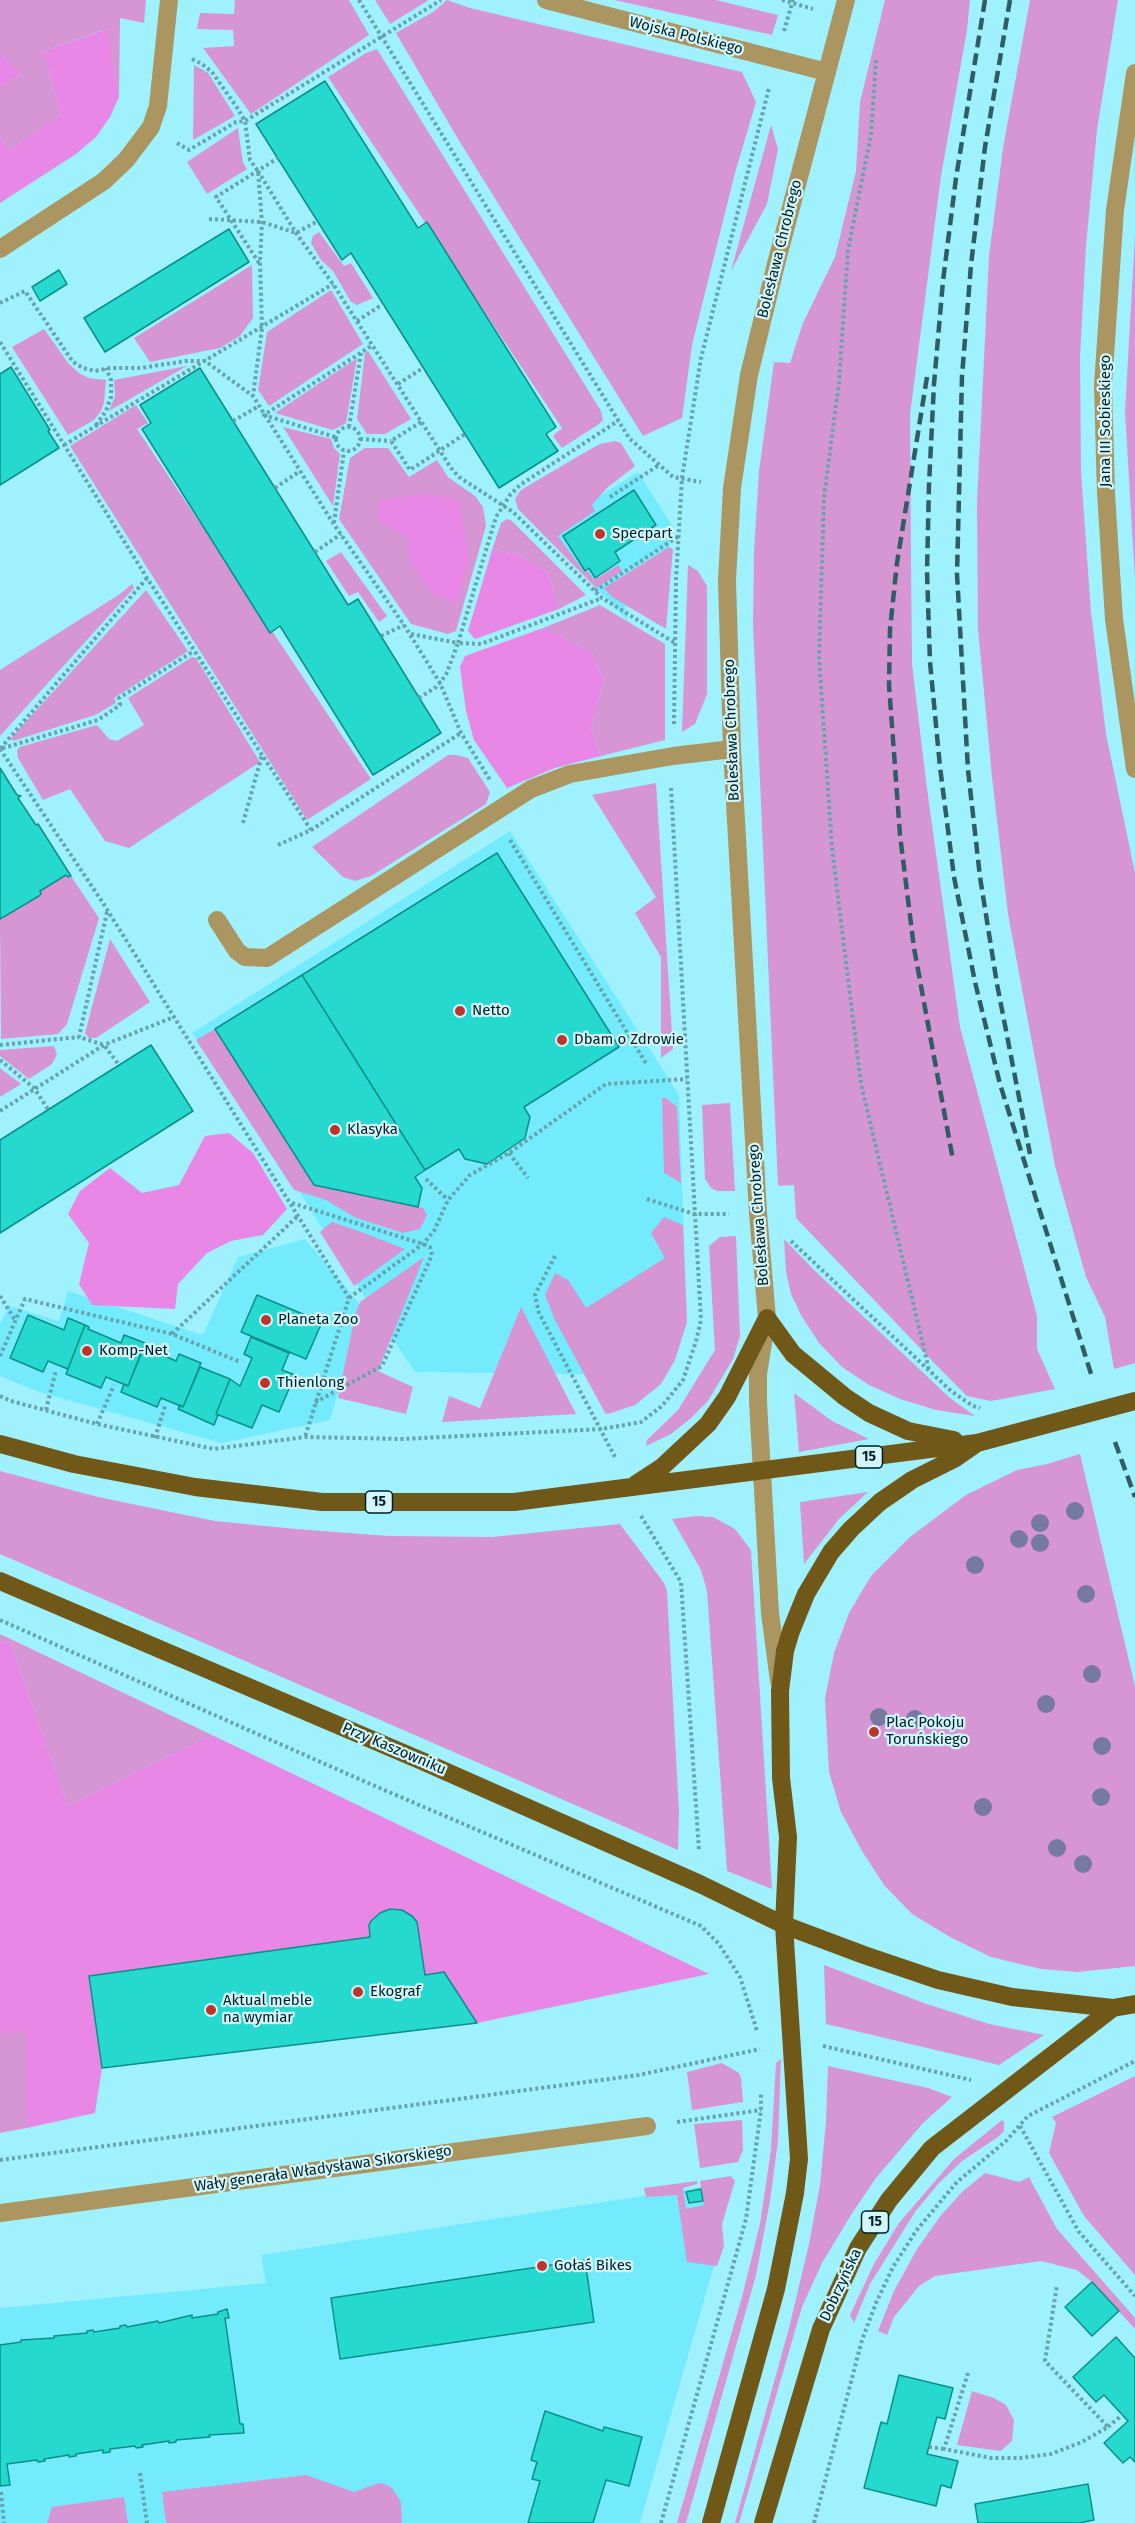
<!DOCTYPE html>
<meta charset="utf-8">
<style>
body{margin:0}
canvas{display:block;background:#a0f1fe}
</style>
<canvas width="1135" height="2523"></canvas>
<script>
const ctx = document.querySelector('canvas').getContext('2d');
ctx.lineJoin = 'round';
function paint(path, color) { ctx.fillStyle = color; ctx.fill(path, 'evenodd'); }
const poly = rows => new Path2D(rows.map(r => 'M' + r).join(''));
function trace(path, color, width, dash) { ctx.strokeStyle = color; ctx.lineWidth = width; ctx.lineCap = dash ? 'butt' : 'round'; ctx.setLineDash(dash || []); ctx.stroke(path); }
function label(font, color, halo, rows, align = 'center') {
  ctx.font = font + ' "Fira Sans",sans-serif'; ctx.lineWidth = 4.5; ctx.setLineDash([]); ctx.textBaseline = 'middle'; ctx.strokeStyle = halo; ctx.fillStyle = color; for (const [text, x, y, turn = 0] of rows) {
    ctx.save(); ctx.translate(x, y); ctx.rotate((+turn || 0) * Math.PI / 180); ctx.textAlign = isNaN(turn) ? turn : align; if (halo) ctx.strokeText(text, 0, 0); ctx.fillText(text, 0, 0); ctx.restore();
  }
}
const built = poly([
 [638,472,674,529,669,547,619,578,628,621,543,532],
 [510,831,679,1095,686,1301,649,1375,415,1372,364,1296,252,1115,192,1033],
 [305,1239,363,1308,330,1420,222,1443,39,1392,0,1376,0,1324,9,1306,59,1321,68,1291,203,1335,238,1257],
 [714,2185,721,2241,640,2523,0,2523,0,2308,266,2283,261,2255]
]);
const green = poly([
 [0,0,146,0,144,23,120,18,119,97,106,29,43,52,61,115,9,150,0,136,0,86,21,75,0,53],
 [235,0,349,0,369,35,251,114,203,48,234,46,233,30,197,29,200,13,234,14],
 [375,0,429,0,390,24],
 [447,0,470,8,742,72,756,102,735,173,692,345,682,418,643,436,458,139,396,33,433,12],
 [614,0,716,0,778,15,772,35],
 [885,0,970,0,967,30,941,176,910,415,911,559,912,664,926,781,960,1027,1037,1316,1037,1349,1055,1389,991,1401,967,1396,937,1366,796,1218,794,1185,778,1186,753,624,754,552,759,471,774,362,790,363,803,323,835,257,856,171,860,102],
 [1030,0,1118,0,1097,130,1086,246,1080,357,1081,472,1091,612,1106,734,1135,873,1135,1363,1114,1369,1105,1317,1086,1277,1055,1166,1008,914,992,777,978,629,977,503,989,256,1003,148],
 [377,49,601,411,603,420,599,424,562,448,553,436,562,428,328,77,366,53],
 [194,65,208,73,235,116,193,140],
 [771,125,778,149,767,204,731,271],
 [238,128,243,163,247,169,207,194,187,162],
 [319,232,344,266,351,263,373,298,357,305,351,302,333,271,321,260,311,243,313,236],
 [1135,235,1135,580,1125,412],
 [252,265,253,318,240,336,220,348,150,362,134,338],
 [331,290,363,344,269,406,258,390,267,332],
 [44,329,69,364,79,373,89,378,106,380,104,403,101,411,94,420,68,435,12,347],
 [368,351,411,419,385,434,367,434,357,419,365,353],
 [357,358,346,423,333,430,275,413],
 [187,366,109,411,115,396,114,380],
 [136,405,148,423,137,429,371,779,307,820,70,446],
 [283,427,331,439,334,448,340,454,333,506],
 [615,441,621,443,635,466,607,488,592,505,595,511,558,536,585,573,588,571,594,580,618,565,622,571,596,588,518,509,515,499,521,490,582,454,600,444],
 [365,448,388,448,409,477,437,460,448,477,475,496,483,507,486,526,456,631,448,634,411,624,339,519,350,458],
 [507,519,511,520,586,595,559,609,548,573,517,554,492,550,501,523],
 [669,547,673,549,666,629,612,597,604,588],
 [341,552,387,616,379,622,358,592,349,596,326,561],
 [688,565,698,571,707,586,707,694,695,724,682,732],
 [132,584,134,588,0,736,0,670,120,594],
 [146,590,188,651,114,698,116,703,95,715,13,741,11,738],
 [600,605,665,644,665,740,601,756,591,728,604,681,591,652,543,628],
 [192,657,196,658,260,762,129,848,105,841,70,789,43,800,18,758,17,750,20,747,97,725,109,739,117,741,144,725,128,698],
 [448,755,456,755,468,758,490,792,486,804,371,876,355,881,343,877,312,847],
 [656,783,673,1049,661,1058,661,957,635,913,656,897,592,795],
 [66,875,68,877,71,876,99,918,67,1024,58,1034,1,1039,0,919,39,896,40,891],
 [110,939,150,1002,96,1038,89,1038,85,1033],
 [215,1029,313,1185,423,1208,427,1215,420,1229,403,1233,356,1218,326,1200,294,1190,196,1040],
 [54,1046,57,1054,52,1064,29,1079,0,1056,0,1050],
 [0,1068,21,1084,0,1097],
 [662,1098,666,1098,677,1107,681,1183,664,1173],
 [730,1103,735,1191,717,1191,711,1188,705,1179,702,1105],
 [664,1217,683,1225,687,1322,675,1360,661,1384,635,1405,608,1414,605,1413,555,1320,545,1295,555,1273,568,1280,586,1308,665,1258,651,1233],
 [332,1222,359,1231,405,1249,354,1286,320,1232],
 [736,1236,740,1336,733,1359,708,1401,690,1419,671,1434,646,1446,647,1440,678,1410,715,1350,709,1246,720,1237],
 [784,1239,814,1270,950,1398,975,1416,936,1410,900,1399,869,1385,842,1367,819,1343,801,1315,791,1294,786,1272],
 [424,1257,378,1371,413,1387,406,1414,338,1398,355,1315,360,1302],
 [521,1307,576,1414,442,1422,449,1396,480,1408],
 [794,1393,832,1421,869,1439,799,1452],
 [1080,1454,1135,1686,1135,1966,1078,1972,1041,1969,991,1957,950,1937,912,1914,884,1885,862,1851,841,1812,829,1772,825,1698,834,1653,849,1613,871,1576,910,1537,966,1495,1017,1470,1047,1464],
 [0,1471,98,1497,215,1521,296,1529,389,1536,492,1537,620,1524,664,1583,667,1591,679,1812,678,1850,0,1554],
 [868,1492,839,1519,804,1564,800,1502],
 [696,1516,713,1517,735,1529,751,1550,772,1889,727,1871,707,1591,701,1570,672,1519],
 [0,1634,212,1735,68,1806,10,1641,0,1643],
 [824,1965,924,2003,989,2024,1044,2035,999,2065,826,2024],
 [27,2032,27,2128,0,2133,0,2033],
 [781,2059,778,2141,770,2201,756,2275,686,2523,677,2523,742,2297,760,2224,771,2150,776,2063],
 [722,2063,739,2073,741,2078,743,2102,692,2110,687,2072],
 [828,2066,928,2088,952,2097,923,2123,876,2178,851,2215,822,2263,802,2307,739,2523,735,2523,789,2328,809,2244,820,2185,826,2121],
 [1135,2076,1135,2275,1084,2216,1049,2153,1056,2123,1052,2117],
 [742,2120,743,2150,738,2162,700,2168,694,2124],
 [1002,2120,1004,2122,1004,2131,998,2137,962,2161,938,2184,915,2212,870,2284,854,2323,850,2315,874,2264,899,2223,954,2159],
 [985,2173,1019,2182,1029,2177,1057,2229,1135,2318,1135,2329,1092,2282,1077,2270,1041,2261,935,2276,919,2286,894,2317,887,2335,878,2331,894,2291,917,2249,942,2214,962,2192],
 [731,2176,735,2181,722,2224,724,2246,717,2266,687,2262,677,2195,646,2197,644,2188,697,2181,697,2184,683,2188,686,2209,704,2205,700,2181],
 [972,2391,994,2398,1006,2405,1014,2420,1012,2441,1001,2451,957,2445],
 [306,2475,354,2492,378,2483,385,2484,392,2488,401,2502,402,2523,166,2523,162,2492],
 [124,2497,128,2523,47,2523,52,2507]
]);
const forest = poly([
 [107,29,119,97,110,117,96,137,76,154,0,203,0,136,9,150,61,115,43,52],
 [0,53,21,75,0,86],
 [427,494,459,500,469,561,456,603,435,596,410,563,409,539,379,521,379,500],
 [492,550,517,554,548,573,559,609,475,639,468,631],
 [543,628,591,652,604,681,591,728,601,756,555,768,507,788,474,740,466,711,460,667,465,656],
 [229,1133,253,1153,287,1209,263,1235,231,1241,207,1253,178,1284,175,1309,92,1305,79,1284,89,1243,68,1214,80,1191,110,1168,142,1193,179,1185,205,1136],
 [10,1641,68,1806,212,1735,709,1974,477,2023,444,1972,425,1975,417,1922,412,1916,402,1910,390,1909,380,1913,371,1921,369,1925,370,1937,89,1976,102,2068,95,2113,27,2128,27,2033,0,2033,0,1643]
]);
const building = poly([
 [325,81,418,228,427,222,556,427,546,434,558,451,499,488,351,253,342,260,256,124,325,81],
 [229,229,249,262,105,352,84,318,229,229],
 [59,270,67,284,40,301,32,287,59,270],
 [11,367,50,430,48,431,59,448,0,485,0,374,11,367],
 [200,368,348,605,358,599,441,733,373,775,280,626,270,633,142,429,151,423,140,405,200,368],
 [634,490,656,525,615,552,620,561,595,578,589,568,585,571,563,536,634,490],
 [0,768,17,795,21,796,18,798,36,825,38,824,71,876,68,877,66,875,40,891,41,894,39,896,0,919,0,768],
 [497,853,619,1047,524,1107,530,1117,525,1138,487,1164,465,1159,459,1149,425,1170,302,975,497,853],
 [302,975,425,1170,415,1177,422,1188,418,1207,314,1185,215,1029,302,975],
 [151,1045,193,1111,0,1233,0,1140,151,1045],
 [257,1295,322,1322,306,1359,241,1332,257,1295],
 [28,1315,64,1330,68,1318,85,1325,68,1369,48,1361,43,1372,10,1358,28,1315],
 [85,1325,89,1327,88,1329,121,1343,124,1335,145,1343,128,1386,106,1377,101,1388,66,1374,85,1325],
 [251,1337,289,1353,282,1370,295,1375,279,1412,262,1405,252,1428,216,1414,230,1379,240,1386,252,1358,244,1354,251,1337],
 [144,1347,176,1361,179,1354,201,1363,183,1407,161,1398,157,1407,121,1392,124,1384,128,1386,144,1347],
 [200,1367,230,1379,216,1414,218,1415,214,1425,178,1409,180,1405,183,1407,200,1367],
 [390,1909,402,1910,412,1916,417,1922,425,1975,444,1972,477,2023,102,2068,89,1976,370,1937,369,1925,371,1921,380,1913,390,1909],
 [701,2189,703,2201,689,2203,686,2192,701,2189],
 [585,2260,594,2322,340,2359,331,2298,585,2260],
 [1092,2282,1119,2311,1092,2336,1065,2307,1092,2282],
 [227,2309,229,2318,225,2318,240,2424,243,2424,244,2433,209,2435,210,2437,176,2440,176,2442,169,2443,169,2441,142,2445,143,2447,136,2448,135,2446,110,2449,110,2452,103,2453,103,2450,76,2454,76,2456,69,2457,69,2455,44,2459,45,2461,38,2462,37,2460,7,2464,10,2485,0,2486,0,2345,21,2342,21,2340,54,2338,54,2336,87,2333,87,2331,93,2330,94,2332,120,2328,120,2326,126,2325,127,2327,158,2321,159,2323,192,2315,192,2318,218,2314,218,2312,227,2309],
 [1116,2337,1135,2358,1135,2462,1130,2457,1123,2463,1104,2443,1128,2421,1104,2395,1096,2402,1073,2377,1116,2337],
 [899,2375,953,2388,945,2419,937,2417,927,2454,958,2461,951,2488,941,2485,936,2506,864,2488,881,2422,887,2424,899,2375],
 [545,2411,603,2431,604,2427,642,2437,629,2486,606,2480,593,2523,528,2523,540,2481,532,2479,537,2462,531,2460,545,2411],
 [1088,2484,1094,2520,1079,2523,978,2523,975,2504,1088,2484]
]);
const path = poly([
 [359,0,629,438,673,477,701,482],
 [782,0,813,9],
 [784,31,793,0],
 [192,59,202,64,212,72,238,109,245,121,250,160,258,171,262,222,260,263,262,328,253,396],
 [876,60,871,135,848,250,839,382,824,497,819,657,832,848,861,1084,929,1370],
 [177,143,189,150,236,122,245,121,441,0],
 [258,171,296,233,333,284,451,468,459,477,513,512,602,598,675,643],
 [209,219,262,222,296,233,318,221],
 [259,263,216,197,278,158],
 [0,303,25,291,73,362,83,368,95,371,110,368,141,368,185,361,205,361,253,396,333,523,404,625,440,683,461,733,490,780],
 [357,321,383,304],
 [0,342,147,578,311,830],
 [398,384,423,368],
 [233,421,259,406],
 [421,422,391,441,410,470,465,434],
 [96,425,106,411,111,397,111,380,106,368],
 '336 439a12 12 0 1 1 24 0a12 12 0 1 1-24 0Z',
 [349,427,361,353],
 [335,437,264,415,373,345],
 [360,439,391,441],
 [64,445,333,284],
 [275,488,300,471],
 [610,497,659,465],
 [334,523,344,451],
 [315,552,341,534],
 [147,578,0,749,98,720,120,705,119,698,194,651],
 [595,591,679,536],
 [411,634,458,643,496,517,510,495,520,485,618,421],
 [381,636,404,625],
 [419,698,436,687,446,675,458,643,481,644,602,598],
 [674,724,676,579,682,478,701,358,769,88],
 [0,749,103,903,349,1298,305,1437],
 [243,823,262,755],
 [510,840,647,1065],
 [278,845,311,830,461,733],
 [107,912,79,1037,104,1045,119,1065],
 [0,1045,79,1037],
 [0,1060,34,1088,48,1109],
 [0,1111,104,1045,174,1017],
 [509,1153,528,1178],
 [426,1179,448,1200],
 [647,1199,694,1214,729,1214],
 [292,1203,423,1244,430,1247,432,1255,382,1366,314,1403],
 [791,1241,951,1391,973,1406,980,1408],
 [555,1256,535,1295,539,1313,615,1457],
 [0,1296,15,1320],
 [349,1298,423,1244,434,1231,448,1200,470,1175,509,1153,606,1084,687,1079],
 [172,1334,299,1215],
 [0,1356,25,1299,172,1334,240,1362],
 [0,1396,11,1401,97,1424,214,1449,305,1437,402,1439,602,1429,641,1422,662,1406,683,1380,696,1341,701,1320,671,788],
 [46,1410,56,1370],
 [97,1424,114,1385],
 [155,1438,165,1406],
 [641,1516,681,1582,699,1851],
 [0,1620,368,1783,701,1926,719,1944,740,1977,757,2031],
 [823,2046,971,2080],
 [677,2122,761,2110],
 [1020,2126,1079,2232,1135,2296],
 [0,2160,639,2075,760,2049],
 [968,2373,944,2449,991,2458,1020,2458,1051,2454,1082,2442,1108,2427,1045,2361,1057,2285],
 [1108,2427,1122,2415],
 [929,2447,944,2449],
 [140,2473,147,2523],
 [1,2492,4,2523],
 [661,2523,746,2219,761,2110,761,2092],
 [814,2523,862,2340,876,2303,893,2267,916,2231,957,2182,1006,2141,1028,2116,1135,2061]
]);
const minor = poly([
 [546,0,827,72],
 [1135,73,1115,210,1103,385,1106,493,1114,619,1135,769],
 [0,249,104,181,126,160,151,127,158,106,169,0],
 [217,920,237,951,245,957,267,958,531,789,570,774,673,756,732,749],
 [779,1681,770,1613,758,1402,758,1374,767,1318,758,1213,732,749,727,580,732,488,749,375,776,264,846,0],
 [0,2213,647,2126]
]);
const major = poly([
 [0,1444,74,1464,195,1487,322,1502,514,1502,977,1443,1135,1401],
 [636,1484,662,1467,708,1424,727,1397,767,1318,793,1354,845,1397,869,1413,908,1431,954,1440],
 [0,1581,422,1761,700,1884,784,1925,864,1955,938,1980,1012,1997,1113,2008,1135,2004],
 [711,2523,776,2289,795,2193,799,2159,784,1925,788,1837,781,1778,780,1691,785,1651,791,1631,806,1594,831,1552,851,1529,880,1502,912,1480,954,1459,977,1443],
 [763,2523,821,2329,858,2248,889,2200,932,2148,1113,2008]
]);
const rail = poly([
 [985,0,956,178,943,281,934,384,929,485,927,572,930,662,940,767,954,877,975,982,1000,1084,1092,1377],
 [1010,0,985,147,971,265,962,376,957,574,968,770,980,877,997,984,1030,1154],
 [927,377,897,563,890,629,889,685,900,835,914,948,953,1160],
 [1115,1442,1135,1497]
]);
const trees = [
 [1075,1511],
 [1040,1523],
 [1019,1539],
 [1040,1543],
 [975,1565],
 [1086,1594],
 [1092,1674],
 [1046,1704],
 [879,1717],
 [915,1719],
 [1102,1746],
 [1101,1797],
 [983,1807],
 [1057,1848],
 [1083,1864]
];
const markers = [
 [600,534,6,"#c1332a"],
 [460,1011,6,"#c1332a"],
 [562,1040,6,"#c1332a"],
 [335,1130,6,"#c1332a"],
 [266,1320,6,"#c1332a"],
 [87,1351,6,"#c1332a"],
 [265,1383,6,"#c1332a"],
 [874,1732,6,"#c1332a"],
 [358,1992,6,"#c1332a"],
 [211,2010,6,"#c1332a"],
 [542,2266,6,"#c1332a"]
];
const shields = [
 [869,1457,27],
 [379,1502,27],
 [875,2222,27]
];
const shieldNames = [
 ["15",869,1457],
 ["15",379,1502],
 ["15",875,2222]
];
const streetNames = [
 ["Wojska Polskiego",686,36,14],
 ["Bolesława Chrobrego",780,249,-76],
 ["Jana III Sobieskiego",1106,421,-90],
 ["Bolesława Chrobrego",732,730,-92],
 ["Bolesława Chrobrego",759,1215,-94],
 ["Przy Kaszowniku",394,1749,23],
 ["Wały generała Władysława Sikorskiego",323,2169,-8],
 ["Dobrzyńska",841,2285,-65]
];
const poiNames = [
 ["Specpart",612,534],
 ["Netto",472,1011],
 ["Dbam o Zdrowie",574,1040],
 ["Klasyka",347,1130],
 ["Planeta Zoo",278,1320],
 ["Komp-Net",99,1351],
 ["Thienlong",277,1383],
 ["Plac Pokoju",886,1723],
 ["Toruńskiego",886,1740],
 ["Ekograf",370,1992],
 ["Aktual meble",223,2001],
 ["na wymiar",223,2018],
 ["Gołaś Bikes",554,2266]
];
paint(built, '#73ebfd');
paint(green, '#d696d3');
paint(forest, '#e987e6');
paint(building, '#25d9cf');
trace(building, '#0a8f88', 1.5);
trace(path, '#65a3ad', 4, [3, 3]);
trace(minor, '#ab9661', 18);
trace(major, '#705918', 18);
trace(rail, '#305d64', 4.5, [12, 6]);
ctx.fillStyle = '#7679a0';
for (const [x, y] of trees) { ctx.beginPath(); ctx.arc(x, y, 9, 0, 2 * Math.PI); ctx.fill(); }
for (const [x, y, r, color] of markers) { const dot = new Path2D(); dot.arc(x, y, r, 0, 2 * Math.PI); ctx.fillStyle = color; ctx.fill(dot); trace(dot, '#d1f7fd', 2); }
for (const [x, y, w] of shields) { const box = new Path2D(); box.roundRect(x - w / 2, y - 11, w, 22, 4.5); ctx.fillStyle = '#d1f7fd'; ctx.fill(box); trace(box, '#001e23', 1.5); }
label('bold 14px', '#001e23', null, shieldNames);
label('15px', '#001e23', '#d1f7fd', streetNames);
label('15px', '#001e23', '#d1f7fd', poiNames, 'left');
</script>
